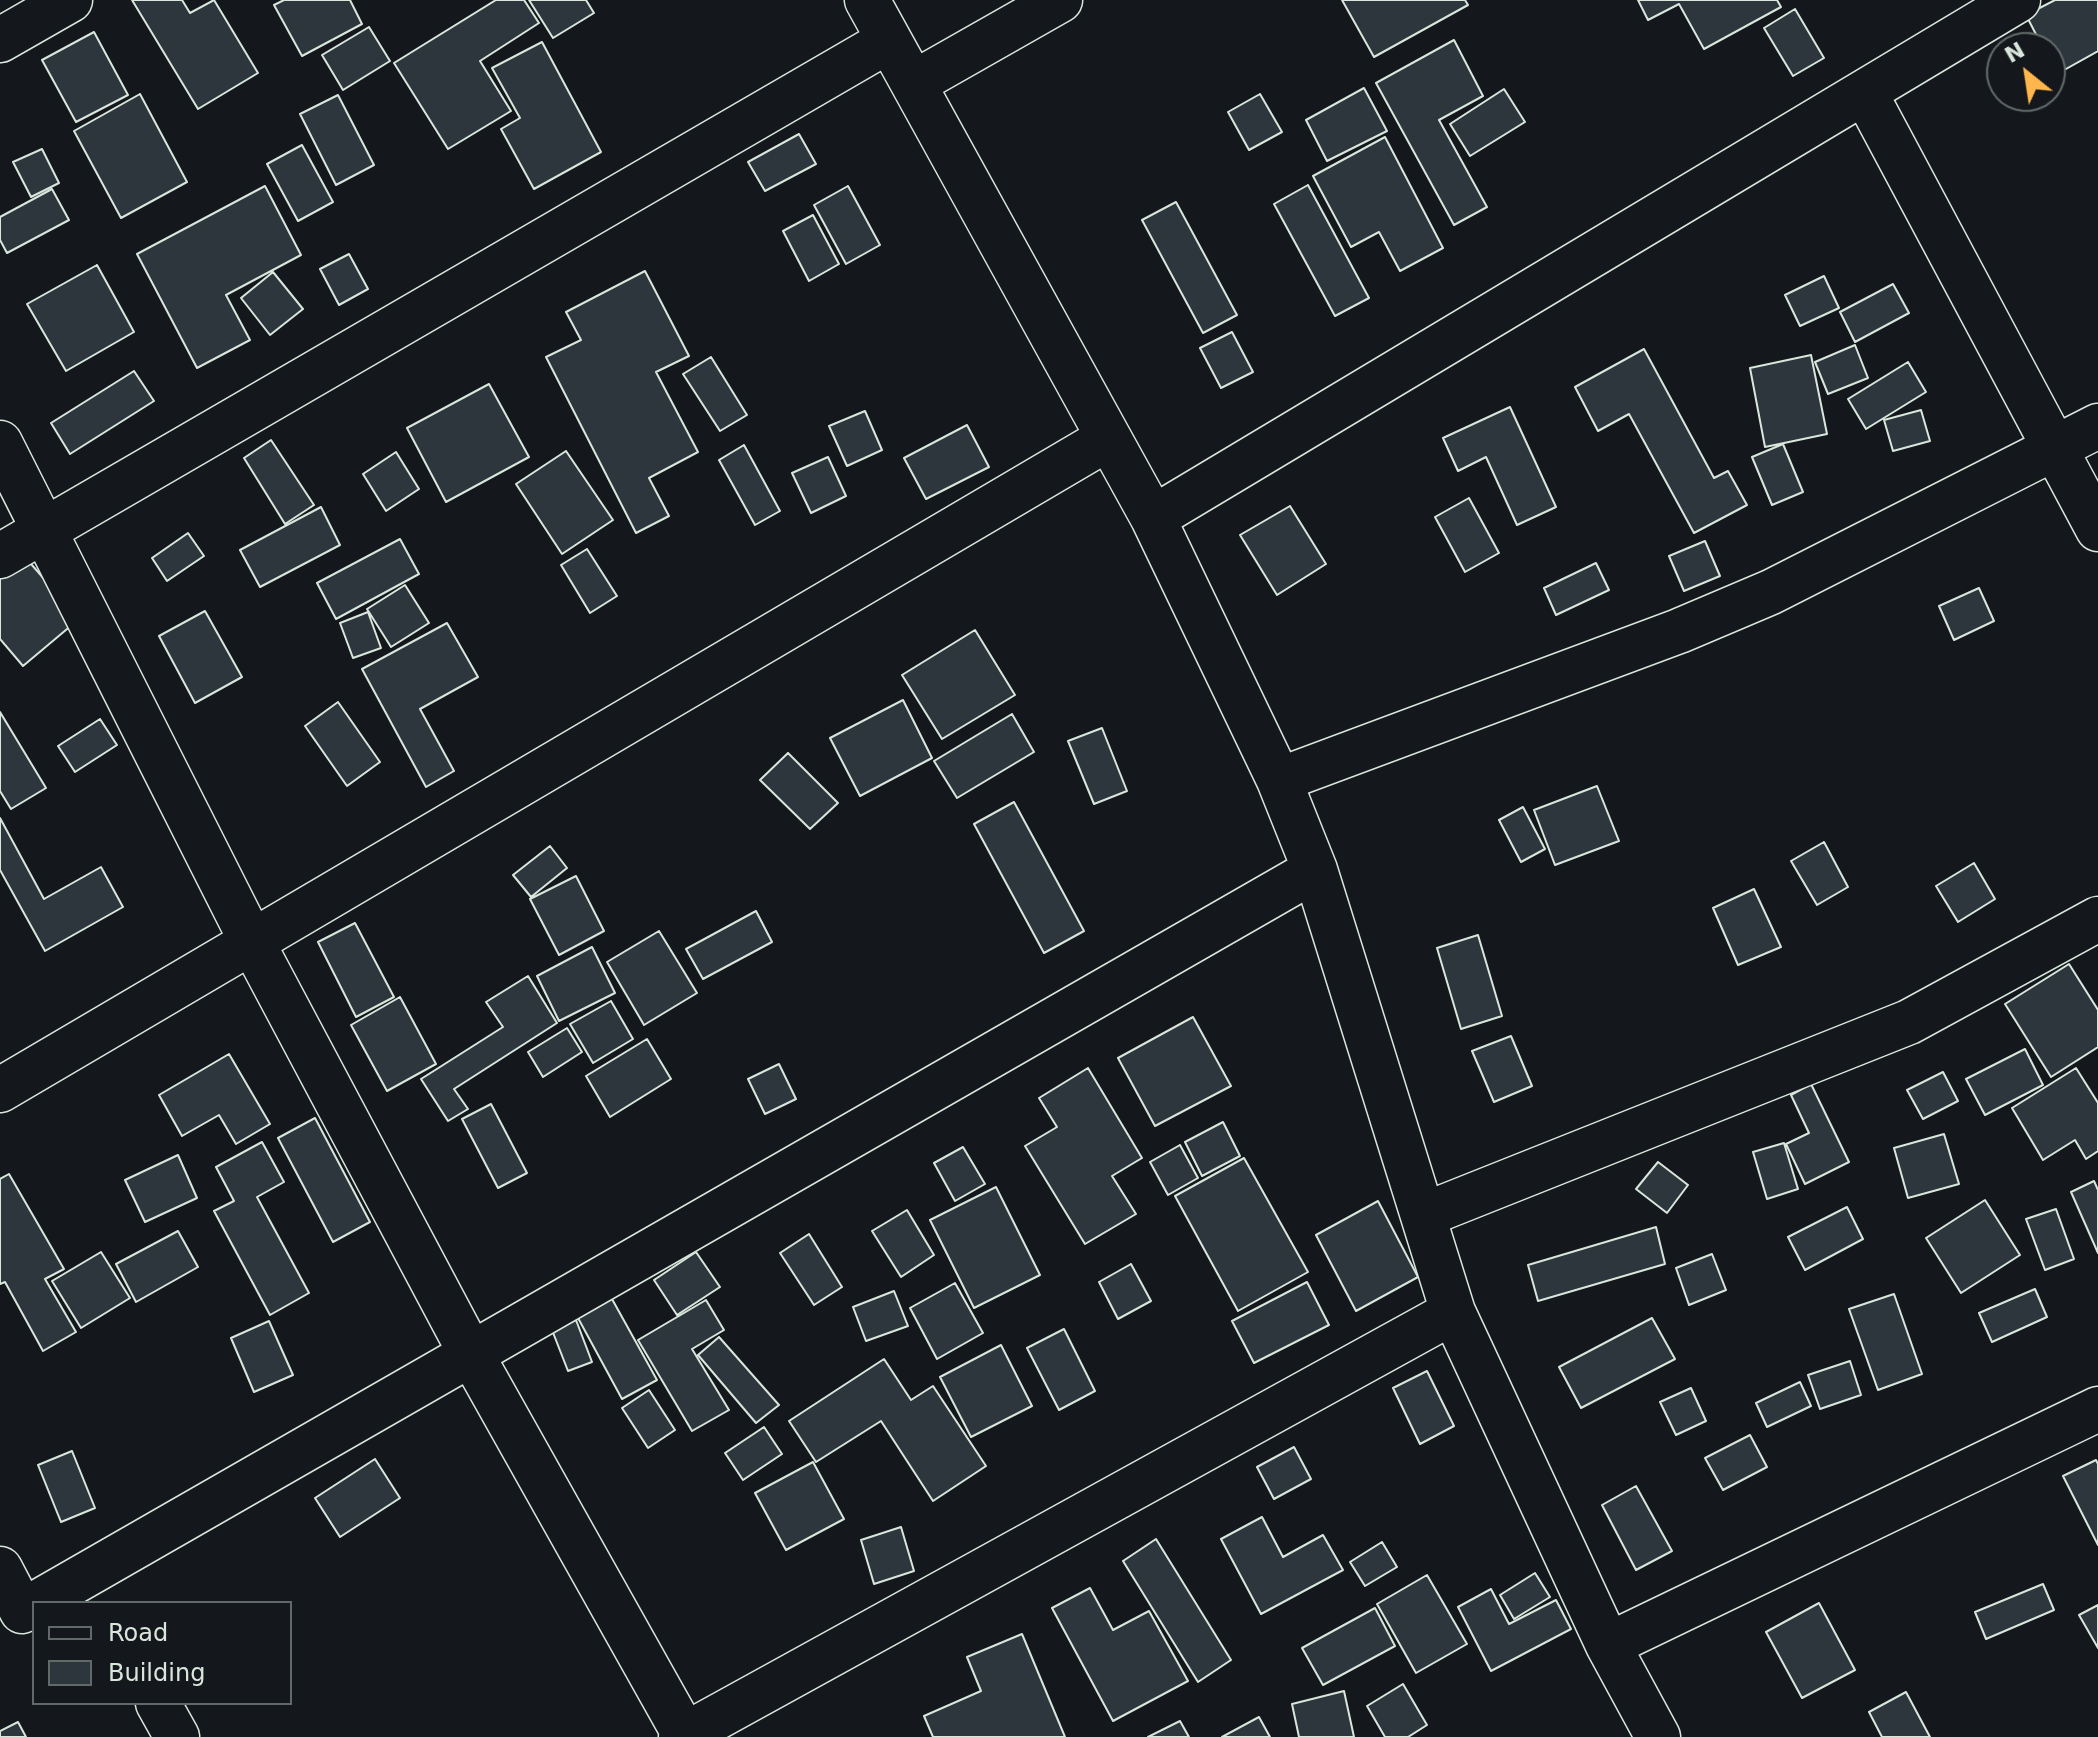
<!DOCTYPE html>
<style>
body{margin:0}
#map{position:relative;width:2098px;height:1737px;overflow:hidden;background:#14181c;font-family:"DejaVu Sans",sans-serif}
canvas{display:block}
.legend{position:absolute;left:32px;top:1601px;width:260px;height:104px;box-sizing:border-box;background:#14181c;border:2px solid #626a69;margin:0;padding:10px 14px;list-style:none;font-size:24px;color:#d8e6dc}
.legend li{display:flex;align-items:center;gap:16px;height:40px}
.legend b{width:40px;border:2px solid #626a69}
.north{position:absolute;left:1986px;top:32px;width:80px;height:80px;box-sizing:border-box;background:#14181c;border:2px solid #626a69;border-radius:50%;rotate:330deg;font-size:22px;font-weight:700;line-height:32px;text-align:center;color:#d8e6dc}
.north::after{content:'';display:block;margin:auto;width:28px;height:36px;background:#ffb74d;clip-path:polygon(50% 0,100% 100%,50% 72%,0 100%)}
</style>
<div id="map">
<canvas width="2098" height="1737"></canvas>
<ul class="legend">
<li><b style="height:10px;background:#14181c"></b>Road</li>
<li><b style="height:22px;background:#2c363c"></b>Building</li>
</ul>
<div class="north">N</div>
</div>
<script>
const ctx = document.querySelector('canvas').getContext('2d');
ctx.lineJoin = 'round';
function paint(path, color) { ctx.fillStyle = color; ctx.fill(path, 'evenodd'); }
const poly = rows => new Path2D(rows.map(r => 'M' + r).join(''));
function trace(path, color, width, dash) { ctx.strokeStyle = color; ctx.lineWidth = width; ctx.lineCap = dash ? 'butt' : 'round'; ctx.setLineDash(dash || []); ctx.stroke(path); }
const building = poly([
 [132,0,182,0,190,13,214,0,258,73,198,109,132,0],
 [284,0,350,0,362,24,302,56,274,5,284,0],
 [496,0,524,0,539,23,480,61,511,111,448,149,394,63,496,0],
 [529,0,586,0,594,13,553,38,529,0],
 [1342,0,1465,0,1468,5,1374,57,1342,0],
 [1638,0,1777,0,1781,7,1704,49,1679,4,1648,20,1638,0],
 [2055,0,2098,0,2098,51,2057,74,2050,61,2050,48,2043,48,2026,15,2055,0],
 [1795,9,1824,58,1793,76,1764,28,1795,9],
 [369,27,390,61,343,90,322,55,369,27],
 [94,32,128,95,76,122,42,60,94,32],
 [1454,40,1483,96,1439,120,1487,207,1454,225,1376,83,1454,40],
 [542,42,601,152,534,189,501,129,520,118,492,68,542,42],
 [1364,88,1387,131,1327,161,1306,120,1364,88],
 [1504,89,1525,122,1470,156,1450,124,1504,89],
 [140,94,187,182,121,218,74,131,140,94],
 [1260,94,1282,132,1249,150,1228,112,1260,94],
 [338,95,374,165,336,185,300,114,338,95],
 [799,134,816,164,765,191,748,162,799,134],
 [1385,137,1443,248,1400,271,1379,232,1351,247,1313,176,1385,137],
 [302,145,333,202,298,221,267,164,302,145],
 [42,149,59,183,31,197,13,162,42,149],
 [1308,185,1369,298,1335,316,1274,204,1308,185],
 [265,186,301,255,226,295,250,340,197,368,137,254,265,186],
 [848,186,880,245,846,264,814,205,848,186],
 [52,189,69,220,7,253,0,240,0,217,52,189],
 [1176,202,1237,315,1203,333,1142,220,1176,202],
 [813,215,839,264,809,281,783,231,813,215],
 [349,254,368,289,339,305,320,269,349,254],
 [97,265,134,332,66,371,27,304,97,265],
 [645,271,689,356,656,372,698,452,649,478,669,516,636,533,546,357,581,340,566,312,645,271],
 [273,272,303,309,270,335,241,298,273,272],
 [1824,276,1839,308,1800,326,1785,295,1824,276],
 [1893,284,1909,313,1855,342,1840,312,1893,284],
 [1232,332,1253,372,1221,388,1200,348,1232,332],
 [1855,345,1868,378,1828,394,1815,362,1855,345],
 [1644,349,1714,478,1728,471,1747,505,1694,533,1629,414,1598,431,1575,387,1644,349],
 [1811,355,1827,434,1765,447,1750,368,1811,355],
 [711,357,747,415,720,431,683,374,711,357],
 [1908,362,1926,392,1866,429,1848,399,1908,362],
 [134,371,154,401,70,454,51,423,134,371],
 [489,384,529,457,446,502,407,428,489,384],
 [1510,407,1556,507,1517,525,1486,457,1458,471,1443,438,1510,407],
 [1921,410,1930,441,1893,451,1884,420,1921,410],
 [865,411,882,450,847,466,829,426,865,411],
 [967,425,989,467,926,499,904,458,967,425],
 [271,440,314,505,285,524,244,458,271,440],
 [1783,444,1803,492,1772,505,1752,457,1783,444],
 [744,445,780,511,755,525,719,460,744,445],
 [566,451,613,520,562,554,516,484,566,451],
 [396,452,419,489,386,511,363,474,396,452],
 [828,457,846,496,811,513,792,473,828,457],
 [1469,498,1499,553,1465,572,1435,517,1469,498],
 [1290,506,1326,564,1277,595,1240,535,1290,506],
 [321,507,340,545,260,587,240,550,321,507],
 [188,533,204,556,167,581,152,558,188,533],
 [400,539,419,574,336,619,317,583,400,539],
 [1705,541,1720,576,1684,591,1669,556,1705,541],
 [18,549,79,619,23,666,0,639,0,564,18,549],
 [587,549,617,596,590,613,561,565,587,549],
 [1596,563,1609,590,1556,615,1544,588,1596,563],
 [405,585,429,623,391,647,367,609,405,585],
 [1979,588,1994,621,1954,640,1939,606,1979,588],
 [205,611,242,677,195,703,159,636,205,611],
 [368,612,381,648,353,658,340,623,368,612],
 [447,623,478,677,420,709,454,771,426,787,362,669,447,623],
 [975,630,1015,695,942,739,902,675,975,630],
 [903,700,932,758,860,796,830,738,903,700],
 [338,702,380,762,347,786,305,726,338,702],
 [0,712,46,788,11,809,0,791,0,712],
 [1012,714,1034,752,957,798,934,761,1012,714],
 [100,719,117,745,75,772,58,746,100,719],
 [1102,728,1127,791,1094,804,1068,741,1102,728],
 [788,753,838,803,810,829,760,780,788,753],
 [1597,786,1619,841,1555,865,1534,810,1597,786],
 [1014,802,1084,931,1044,953,974,824,1014,802],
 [1523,807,1545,849,1521,862,1499,820,1523,807],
 [0,818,44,899,101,867,123,907,45,951,0,870,0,818],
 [1824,842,1848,887,1817,905,1791,861,1824,842],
 [550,846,567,868,531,897,513,875,550,846],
 [1974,863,1995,899,1958,922,1936,886,1974,863],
 [576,876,604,931,559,955,530,899,576,876],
 [1754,889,1781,947,1738,965,1713,908,1754,889],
 [756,911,772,942,703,979,686,949,756,911],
 [355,923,394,997,356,1017,318,942,355,923],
 [659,931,697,993,644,1025,607,962,659,931],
 [1478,935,1502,1016,1461,1029,1437,948,1478,935],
 [592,947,615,993,559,1021,537,976,592,947],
 [2069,964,2098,1010,2098,1047,2051,1077,2005,1004,2069,964],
 [528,976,557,1023,454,1089,468,1109,448,1121,421,1079,503,1027,486,1002,528,976],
 [400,997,436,1064,387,1091,351,1025,400,997],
 [611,1001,633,1039,593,1063,570,1024,611,1001],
 [1193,1017,1231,1086,1155,1126,1118,1058,1193,1017],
 [567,1028,582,1052,543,1077,528,1052,567,1028],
 [1511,1036,1532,1086,1494,1102,1472,1051,1511,1036],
 [647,1039,671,1079,610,1117,586,1076,647,1039],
 [2025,1049,2043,1085,1985,1115,1966,1079,2025,1049],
 [229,1054,270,1124,236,1144,219,1115,182,1136,159,1095,229,1054],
 [779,1064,796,1099,765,1114,748,1079,779,1064],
 [1088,1068,1142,1158,1112,1176,1136,1214,1085,1244,1025,1146,1057,1127,1039,1098,1088,1068],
 [2076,1068,2098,1103,2098,1151,2086,1159,2075,1140,2043,1160,2012,1108,2076,1068],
 [1943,1072,1958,1101,1923,1119,1907,1090,1943,1072],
 [1811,1084,1849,1162,1805,1184,1786,1144,1809,1133,1791,1095,1811,1084],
 [491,1104,527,1173,498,1188,462,1119,491,1104],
 [315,1118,370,1222,333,1242,278,1138,315,1118],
 [1223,1122,1240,1156,1202,1176,1185,1142,1223,1122],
 [1944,1134,1959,1184,1908,1198,1894,1148,1944,1134],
 [262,1142,284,1182,257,1197,309,1293,270,1315,214,1211,234,1201,216,1167,262,1142],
 [1784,1143,1798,1189,1767,1199,1753,1152,1784,1143],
 [1180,1145,1198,1178,1168,1195,1150,1162,1180,1145],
 [963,1147,985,1184,955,1201,934,1163,963,1147],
 [178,1155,197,1198,145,1222,125,1180,178,1155],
 [1244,1158,1308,1272,1238,1311,1175,1196,1244,1158],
 [1658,1162,1688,1185,1667,1213,1636,1189,1658,1162],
 [9,1174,64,1269,45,1279,76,1332,43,1351,5,1282,0,1284,0,1179,9,1174],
 [2094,1181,2098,1190,2098,1253,2071,1192,2094,1181],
 [996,1187,1040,1275,974,1308,930,1220,996,1187],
 [1985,1200,2020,1255,1961,1293,1926,1238,1985,1200],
 [1378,1201,1418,1277,1356,1311,1316,1235,1378,1201],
 [1847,1207,1863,1239,1805,1270,1788,1237,1847,1207],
 [2056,1209,2074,1259,2045,1270,2026,1219,2056,1209],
 [907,1210,934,1255,901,1277,872,1231,907,1210],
 [1656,1227,1665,1264,1538,1301,1528,1265,1656,1227],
 [178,1231,198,1267,136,1302,116,1264,178,1231],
 [809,1234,842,1287,814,1305,780,1253,809,1234],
 [101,1252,130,1298,81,1328,52,1281,101,1252],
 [696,1252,720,1287,677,1315,654,1280,696,1252],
 [1712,1254,1726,1290,1689,1305,1676,1268,1712,1254],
 [1131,1264,1151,1301,1118,1319,1099,1282,1131,1264],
 [1307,1282,1329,1325,1254,1363,1232,1321,1307,1282],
 [955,1283,983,1333,937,1359,910,1308,955,1283],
 [2035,1289,2047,1317,1992,1342,1979,1313,2035,1289],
 [894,1291,908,1326,866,1341,853,1307,894,1291],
 [1894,1294,1922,1374,1878,1390,1849,1309,1894,1294],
 [612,1299,657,1380,622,1399,578,1318,612,1299],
 [706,1300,724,1330,692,1349,729,1410,692,1431,638,1340,706,1300],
 [1652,1318,1675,1359,1581,1408,1559,1367,1652,1318],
 [576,1320,592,1362,568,1371,552,1330,576,1320],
 [269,1321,293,1375,254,1392,231,1338,269,1321],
 [1064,1329,1095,1391,1059,1410,1027,1348,1064,1329],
 [719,1337,779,1405,756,1423,698,1355,719,1337],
 [1001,1345,1032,1406,971,1437,940,1377,1001,1345],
 [884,1359,911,1400,933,1386,986,1466,933,1501,881,1421,816,1462,789,1421,884,1359],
 [1850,1361,1861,1395,1820,1409,1808,1375,1850,1361],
 [1427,1371,1454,1426,1420,1444,1393,1388,1427,1371],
 [1800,1382,1811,1406,1767,1427,1756,1403,1800,1382],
 [1691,1388,1706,1421,1676,1435,1660,1402,1691,1388],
 [649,1390,675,1430,648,1448,622,1408,649,1390],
 [764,1427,782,1454,743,1480,725,1453,764,1427],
 [1750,1435,1767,1467,1723,1490,1705,1458,1750,1435],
 [1294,1447,1311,1479,1274,1499,1257,1467,1294,1447],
 [72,1451,95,1508,61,1522,38,1465,72,1451],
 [375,1459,400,1498,340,1537,315,1498,375,1459],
 [2096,1460,2098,1464,2098,1545,2063,1476,2096,1460],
 [813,1462,844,1519,786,1550,755,1493,813,1462],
 [1636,1486,1672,1551,1636,1570,1602,1505,1636,1486],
 [1262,1517,1283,1557,1323,1535,1343,1570,1261,1614,1221,1539,1262,1517],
 [901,1527,914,1571,874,1584,861,1540,901,1527],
 [1156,1539,1231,1660,1198,1682,1123,1561,1156,1539],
 [1382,1542,1397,1567,1365,1586,1350,1562,1382,1542],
 [1535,1573,1550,1597,1514,1619,1500,1595,1535,1573],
 [1427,1575,1467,1644,1416,1673,1377,1604,1427,1575],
 [2043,1584,2054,1610,1986,1639,1975,1612,2043,1584],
 [1090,1588,1113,1630,1149,1611,1188,1681,1113,1721,1052,1608,1090,1588],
 [1491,1589,1509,1624,1556,1600,1571,1629,1491,1671,1458,1607,1491,1589],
 [1819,1603,1855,1670,1802,1698,1766,1632,1819,1603],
 [2098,1605,2098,1648,2079,1615,2098,1605],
 [1375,1608,1395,1646,1323,1685,1302,1648,1375,1608],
 [1022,1634,1065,1737,933,1737,924,1716,981,1691,967,1657,1022,1634],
 [1403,1684,1427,1725,1408,1737,1385,1737,1367,1706,1403,1684],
 [1344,1691,1354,1737,1299,1737,1292,1704,1344,1691],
 [1906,1692,1930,1737,1882,1737,1869,1712,1906,1692],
 [1259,1717,1270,1737,1222,1737,1259,1717],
 [1180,1721,1189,1737,1148,1737,1180,1721],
 [18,1722,26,1737,0,1737,0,1731,18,1722]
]);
const minor = poly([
 [867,0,1153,518,1279,780,1315,870,1453,1312,1608,1645,1658,1737],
 [0,40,70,0],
 [914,83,1060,0],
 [1865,93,2098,529],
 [0,443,252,942,470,1352,685,1735],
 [1153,518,2018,0],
 [0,556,888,41],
 [1279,780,1679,631,1771,592,2098,426],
 [0,1090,1107,439],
 [1424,1215,1909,1022,2098,919],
 [0,1569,22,1611],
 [37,1603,1315,870],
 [1608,1645,2098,1409],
 [158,1703,177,1737],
 [681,1737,1453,1312]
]);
paint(building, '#2c363c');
trace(building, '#d8e6dc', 2);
trace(minor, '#d8e6dc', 47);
trace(minor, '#14181c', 44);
</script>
